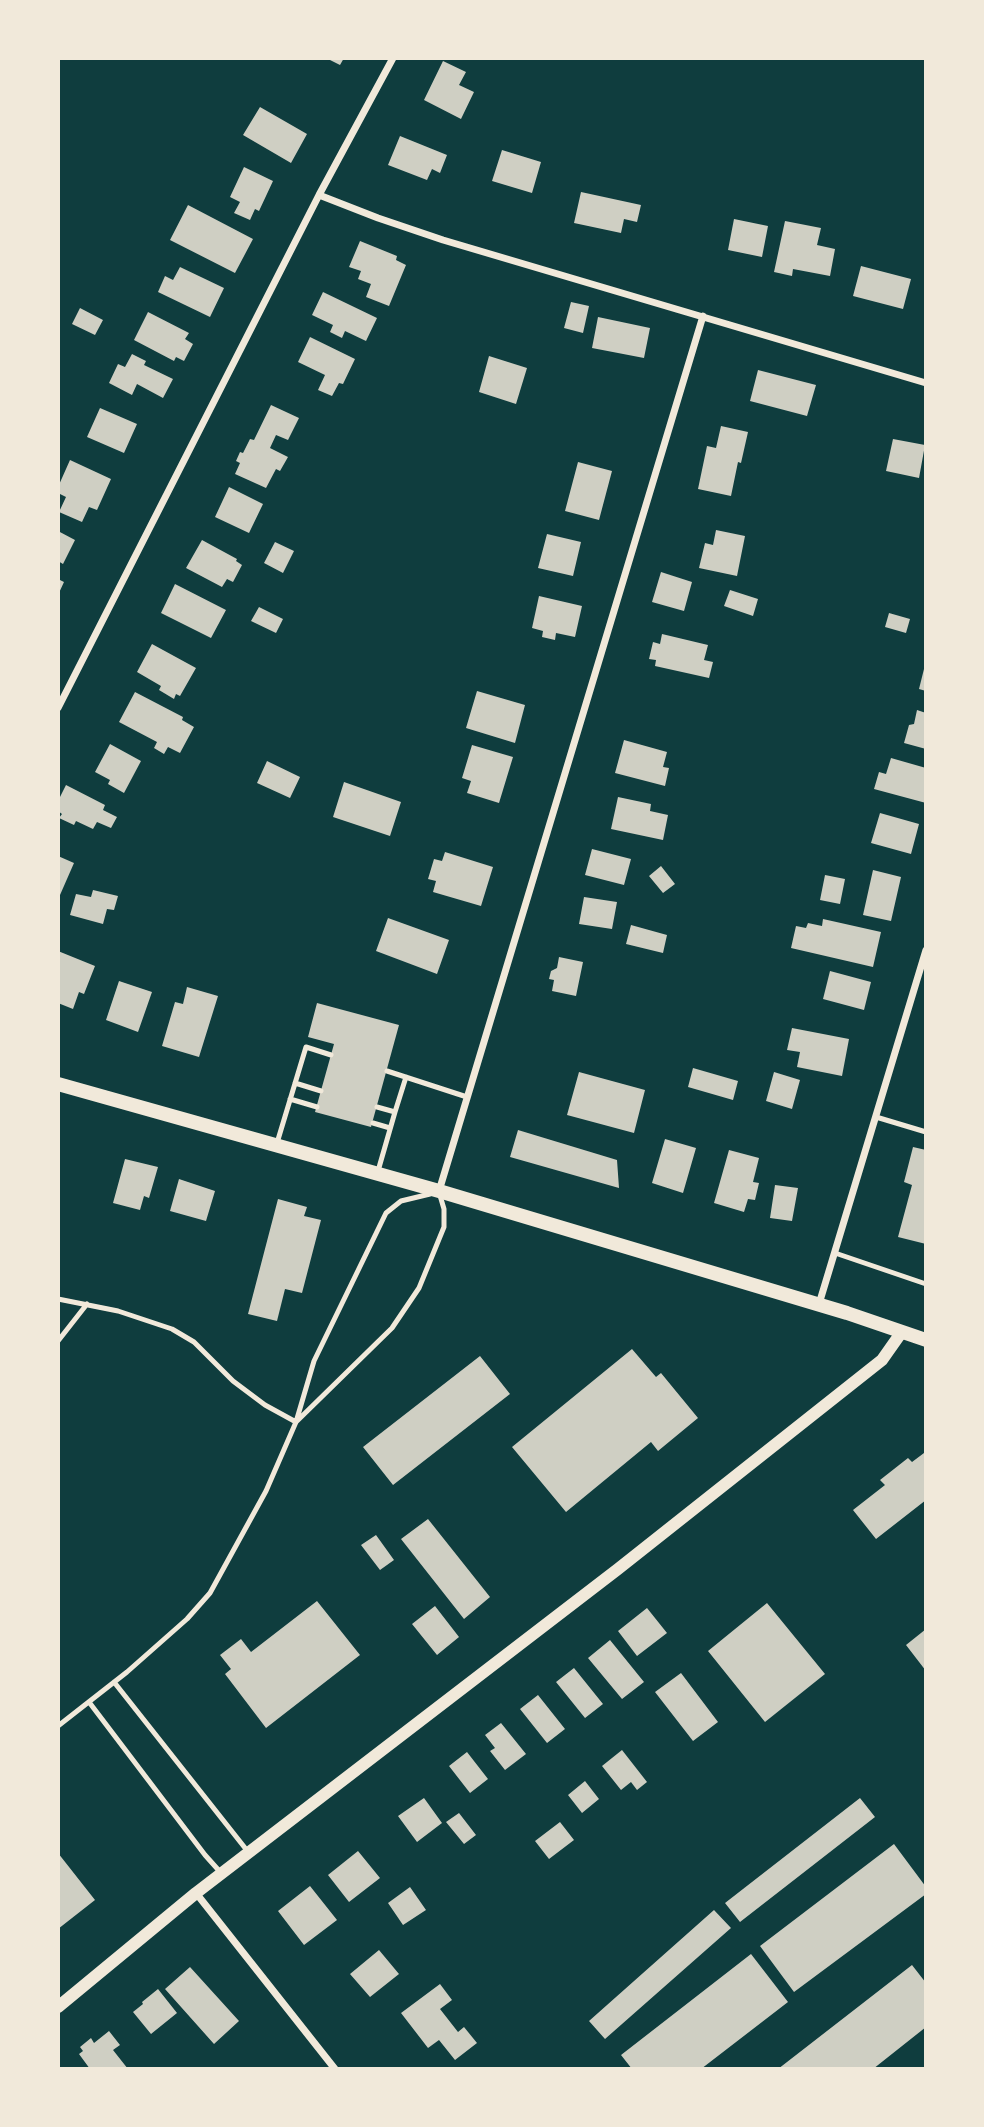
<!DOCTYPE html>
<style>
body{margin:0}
#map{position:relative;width:984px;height:2127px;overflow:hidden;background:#0f3d3e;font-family:"Alegreya Sans",sans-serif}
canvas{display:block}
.frame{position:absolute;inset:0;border:60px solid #f1e9da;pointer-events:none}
</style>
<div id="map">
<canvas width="984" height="2127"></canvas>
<div class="frame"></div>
</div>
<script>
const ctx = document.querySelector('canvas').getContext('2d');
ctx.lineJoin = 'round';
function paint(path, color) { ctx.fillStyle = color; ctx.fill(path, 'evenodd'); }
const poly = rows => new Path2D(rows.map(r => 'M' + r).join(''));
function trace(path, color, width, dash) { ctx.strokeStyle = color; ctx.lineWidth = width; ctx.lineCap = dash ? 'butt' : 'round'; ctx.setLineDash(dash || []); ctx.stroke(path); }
const building = poly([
 [326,58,344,58,340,65],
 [443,61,466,72,459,85,474,92,461,119,424,100],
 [260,107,307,134,291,163,243,135],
 [400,136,447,155,440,173,432,169,427,180,388,165],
 [502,150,541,162,532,193,492,181],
 [244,167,273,181,259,211,255,209,250,220,234,213,240,202,230,197],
 [581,192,641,205,637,222,624,219,621,233,574,223],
 [188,205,253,239,235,273,170,240],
 [734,219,768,226,762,257,728,250],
 [785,221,821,228,817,245,835,249,830,276,793,269,792,276,774,272],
 [360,241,397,256,396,260,406,265,389,306,366,297,371,284,358,279,361,271,349,267],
 [861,266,911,279,903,309,853,296],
 [180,267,224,288,210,317,158,292,165,276,173,280],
 [323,292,377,318,366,341,345,331,342,338,330,332,333,325,312,315],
 [571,302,589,306,583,333,564,328],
 [80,308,103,320,95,335,72,324],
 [148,312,189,333,185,339,193,344,184,361,176,357,174,361,134,340],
 [598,317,650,328,644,358,592,348],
 [310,337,355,359,343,384,339,383,332,396,318,390,325,375,298,362],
 [132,354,146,361,144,365,173,379,163,398,137,384,132,395,109,383,118,364,125,367],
 [489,356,527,368,516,404,479,392],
 [758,370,816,385,807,416,750,401],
 [271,405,299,418,288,440,276,435,270,448,288,457,280,471,276,469,266,488,235,474,240,463,236,461,240,452,243,453,250,439,254,440],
 [100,408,137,424,124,453,87,437],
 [721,426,748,432,741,463,738,462,731,496,698,489,707,446,716,448],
 [893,439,925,445,919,478,886,471],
 [70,460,111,479,97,510,89,507,82,522,59,512,66,497,58,493,58,487],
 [578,462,612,471,599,520,565,511],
 [229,487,263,504,249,533,215,517],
 [716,530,745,536,737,576,699,568,705,543,713,545],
 [58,531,75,540,63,564,58,561],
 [547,534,581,542,573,576,538,568],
 [202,540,237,559,236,561,242,565,233,582,227,579,222,587,186,568],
 [275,542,294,551,283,573,264,563],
 [661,572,692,582,684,611,652,602],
 [58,579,64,582,58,595],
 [175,584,226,610,211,638,161,613],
 [730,590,758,599,753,616,724,606],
 [539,596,582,606,575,637,556,633,555,640,542,637,543,631,532,628],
 [259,607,283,619,276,633,251,621],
 [889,613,910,619,906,633,885,627],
 [662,634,708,645,704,660,713,662,709,678,655,666,656,660,649,659,653,642,660,644],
 [152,644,196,668,180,696,176,694,174,699,159,690,161,686,137,672],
 [925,665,926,665,926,691,919,689],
 [477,691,525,705,515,743,466,728],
 [135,692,183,717,182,720,194,727,180,753,168,747,164,754,154,748,157,742,119,722],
 [917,710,926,713,926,749,904,743,909,725,914,724],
 [624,740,667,752,663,767,669,768,665,786,615,773],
 [110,744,141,761,124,793,108,784,110,780,95,772],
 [472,745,513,757,499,803,467,793,471,781,462,778],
 [891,758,926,768,926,803,874,789,879,772,886,774],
 [267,761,300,777,290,798,257,783],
 [344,782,401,802,390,836,333,817],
 [66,785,105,805,103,810,117,817,111,828,97,822,93,829,76,821,74,825,59,818,62,814,58,811,58,801],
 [618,797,651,804,650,811,668,815,663,840,611,829],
 [880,813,919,824,911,854,871,843],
 [592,849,631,859,624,885,585,875],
 [445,852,493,867,481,906,433,892,436,881,428,879,434,859,442,861],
 [58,856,74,863,60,895,58,894],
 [661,866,675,884,663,893,649,876],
 [873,870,901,877,891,921,863,915],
 [825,875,845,879,840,904,820,900],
 [93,890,118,896,114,910,107,909,103,924,70,915,76,894,91,897],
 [584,897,617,902,612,929,579,924],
 [388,918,449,940,437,974,376,951],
 [823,919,881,932,873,967,791,948,796,926,806,928,808,923,822,926],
 [631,925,667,935,663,953,626,944],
 [58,951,95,966,84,994,79,992,73,1009,58,1003],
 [559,957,583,962,576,996,552,991,554,980,549,979,551,971,557,968],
 [830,971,871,982,864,1010,823,999],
 [119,981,152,992,138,1032,106,1020],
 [187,987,218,996,199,1057,162,1046,175,1002,183,1004],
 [317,1003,399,1025,371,1127,315,1112,334,1044,308,1037],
 [792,1028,849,1039,842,1076,797,1067,800,1052,787,1050],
 [693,1068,738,1081,733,1100,688,1087],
 [579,1072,645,1090,634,1133,567,1115],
 [774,1072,800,1080,792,1109,766,1101],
 [518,1130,617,1160,619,1188,510,1157],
 [665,1139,696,1148,683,1193,652,1183],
 [913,1147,926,1150,926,1244,898,1237,912,1185,904,1182],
 [729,1150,759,1158,753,1182,759,1183,755,1200,748,1199,744,1212,714,1203],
 [125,1159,158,1167,149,1198,144,1196,140,1210,113,1203],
 [179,1179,215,1191,206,1221,170,1211],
 [775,1185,798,1188,792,1221,770,1218],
 [278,1199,307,1207,304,1216,321,1220,302,1293,285,1289,277,1321,248,1314],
 [632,1349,656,1377,661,1373,698,1418,658,1451,651,1442,566,1512,512,1447],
 [480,1356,510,1394,393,1485,363,1447],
 [924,1453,926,1455,926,1500,876,1539,853,1510,885,1485,880,1480,908,1458,912,1462],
 [428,1519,490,1597,464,1619,401,1539],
 [376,1535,394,1560,380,1570,361,1545],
 [317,1601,360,1655,266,1728,225,1674,231,1669,220,1655,241,1639,251,1652],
 [767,1603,825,1674,765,1722,708,1651],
 [435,1606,459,1637,437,1655,412,1624],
 [647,1608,667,1633,637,1656,618,1631],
 [926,1629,926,1671,906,1645],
 [610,1640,644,1682,622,1699,588,1658],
 [574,1668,603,1704,585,1718,556,1682],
 [681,1673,718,1722,693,1741,655,1692],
 [538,1695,565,1729,547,1743,520,1709],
 [501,1723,526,1754,505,1770,490,1751,495,1748,485,1735],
 [622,1750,647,1782,637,1790,631,1782,621,1790,602,1766],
 [467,1752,488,1779,470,1793,449,1766],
 [585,1781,599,1799,582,1813,568,1795],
 [424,1798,442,1823,417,1842,398,1816],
 [860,1798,875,1817,740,1922,725,1903],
 [459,1813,476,1835,464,1844,446,1822],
 [560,1822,574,1840,549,1859,535,1841],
 [894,1844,926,1887,926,1894,794,1992,760,1946],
 [358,1851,380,1878,349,1902,328,1875],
 [58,1853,95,1900,58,1929],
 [310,1886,337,1920,304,1945,278,1911],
 [410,1887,426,1910,403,1925,388,1903],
 [714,1910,731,1928,605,2039,589,2021],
 [379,1950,399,1974,370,1997,350,1974],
 [751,1954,788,2002,701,2069,632,2069,621,2055],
 [912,1965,926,1983,926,2027,873,2069,778,2069],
 [190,1967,239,2021,214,2044,165,1989],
 [440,1984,452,2000,440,2009,458,2032,464,2027,477,2043,455,2060,439,2040,428,2048,401,2013],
 [158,1989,177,2013,151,2034,133,2012,143,2004,142,2002],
 [109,2031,120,2045,113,2050,128,2069,90,2069,79,2054,83,2051,80,2047,91,2038,94,2043]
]);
const service = poly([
 [387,1071,467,1097],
 [295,1083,321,1091],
 [290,1099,317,1107],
 [377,1107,395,1112,406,1077],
 [876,1117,926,1132],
 [373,1123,390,1128],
 [277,1143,306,1047,331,1055],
 [378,1171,395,1112],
 [835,1253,926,1284],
 [58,1299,118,1311,172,1329,194,1342,233,1381,265,1405,296,1422],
 [58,1341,87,1304],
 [296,1422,392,1328,419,1288,444,1227,444,1209,439,1192],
 [114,1682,249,1853],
 [89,1702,205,1855,222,1874],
 [58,1726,127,1672,187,1619,210,1593,266,1491,296,1422,314,1361,386,1213,401,1201,430,1194]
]);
const minor = poly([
 [319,195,378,218,443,240,926,383],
 [58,708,319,195,393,58],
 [439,1191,703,316],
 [819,1304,926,950],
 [196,1893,335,2069]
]);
const tertiary = poly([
 [58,2007,196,1893,618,1569,882,1360,901,1333]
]);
const secondary = poly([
 [58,1084,439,1191,847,1313,926,1340]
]);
paint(building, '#cfcfc3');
trace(service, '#f1e9da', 5);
trace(minor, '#f1e9da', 7);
trace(tertiary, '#f1e9da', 12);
trace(secondary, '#f1e9da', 14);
</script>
